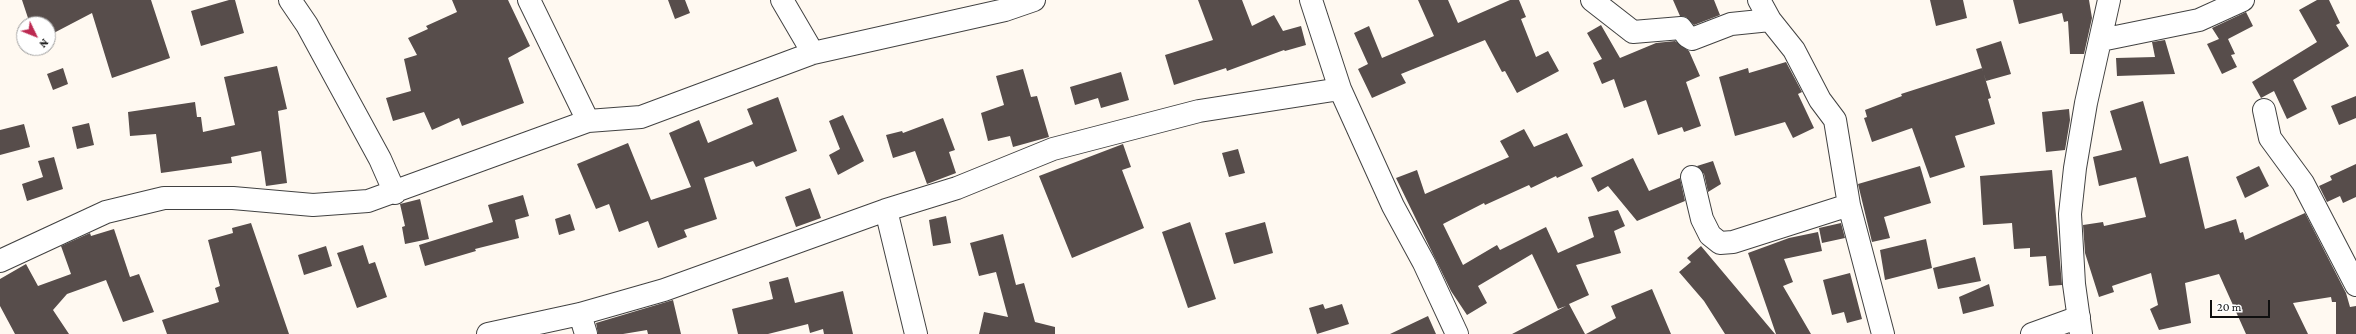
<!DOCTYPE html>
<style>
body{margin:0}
#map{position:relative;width:2356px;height:334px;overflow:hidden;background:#fff9f1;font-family:"Crimson Pro",serif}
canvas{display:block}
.north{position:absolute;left:16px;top:16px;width:40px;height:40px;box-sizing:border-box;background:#fff;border:1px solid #9f9f9f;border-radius:50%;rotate:133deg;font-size:11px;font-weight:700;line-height:16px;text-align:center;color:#0f0f0f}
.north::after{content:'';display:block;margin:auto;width:14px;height:18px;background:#bc2951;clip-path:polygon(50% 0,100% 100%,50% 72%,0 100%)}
.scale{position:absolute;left:2210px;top:300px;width:60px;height:18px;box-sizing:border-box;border:2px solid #0f0f0f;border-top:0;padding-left:5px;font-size:12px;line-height:14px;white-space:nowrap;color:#0f0f0f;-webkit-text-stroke:3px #fff;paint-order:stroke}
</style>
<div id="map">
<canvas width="2356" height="334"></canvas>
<div class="north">N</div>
<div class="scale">20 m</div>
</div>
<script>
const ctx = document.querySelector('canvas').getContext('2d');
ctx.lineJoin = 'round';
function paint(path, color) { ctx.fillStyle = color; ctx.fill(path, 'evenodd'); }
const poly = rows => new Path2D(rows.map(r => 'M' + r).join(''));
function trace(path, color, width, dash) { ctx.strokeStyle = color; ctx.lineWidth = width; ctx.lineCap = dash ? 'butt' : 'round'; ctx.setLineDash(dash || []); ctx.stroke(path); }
const building = poly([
 [22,0,151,0,170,58,112,78,92,13,48,36,48,24,30,24],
 [229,0,235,0,244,33,201,46,191,11],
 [452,0,508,0,530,46,508,58,524,103,462,126,459,118,432,130,424,112,393,121,386,98,411,91,404,59,417,55,408,38,428,29,426,26,457,12],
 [668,0,685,0,690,13,675,19],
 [1198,0,1242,0,1252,26,1274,15,1283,31,1301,26,1306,45,1285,51,1284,50,1227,71,1226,68,1174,85,1165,55,1213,40],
 [1418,0,1448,0,1458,23,1510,0,1519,0,1526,17,1521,19,1536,57,1548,51,1559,71,1517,93,1505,71,1502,72,1485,40,1401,74,1406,83,1372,98,1358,69,1368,64,1354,33,1369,26,1382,58,1434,36],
 [1673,0,1714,0,1720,15,1694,25,1686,17,1680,16],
 [1930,0,1963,0,1967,18,1936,26],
 [2013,0,2089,0,2092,18,2084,54,2070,54,2068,21,2064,22,2062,13,2019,24],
 [2317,0,2329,0,2340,23,2336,25,2349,46,2293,80,2307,109,2287,119,2274,91,2261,98,2252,82,2317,42,2299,10],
 [2246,12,2253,26,2228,39,2235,54,2231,55,2237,67,2222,74,2207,44,2219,39,2212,28],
 [1601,25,1620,58,1656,43,1675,41,1689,51,1700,76,1686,82,1701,126,1684,132,1682,127,1658,135,1646,100,1624,108,1614,79,1602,84,1593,63,1602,59,1587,33],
 [2165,40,2175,74,2117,76,2116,58,2155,57,2152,42],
 [2001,41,2011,74,1986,81,1976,49],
 [1786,62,1802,92,1798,94,1814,128,1793,138,1785,122,1735,136,1719,77,1748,68,1749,73],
 [277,66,287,109,278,111,287,183,266,186,261,151,231,157,232,163,161,173,156,134,130,136,128,112,195,102,197,117,201,117,203,132,235,125,224,77],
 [63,68,68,84,53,90,47,74],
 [1982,68,1991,98,1988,99,1995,124,1955,136,1965,167,1930,178,1912,128,1872,142,1864,118,1867,117,1865,110,1902,96,1901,94],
 [1023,69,1031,97,1037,96,1049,137,1013,147,1010,136,988,141,981,113,1004,105,996,76],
 [1121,72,1129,100,1101,108,1098,98,1075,105,1070,87],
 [2356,96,2356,118,2339,125,2331,106],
 [778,97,797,151,756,167,753,161,704,178,717,219,684,230,687,237,658,248,648,221,619,232,609,204,596,209,577,164,628,143,651,200,691,187,669,133,699,120,708,143,753,124,747,109],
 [2143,101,2160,164,2188,156,2205,229,2236,219,2240,233,2243,232,2245,240,2305,213,2346,293,2350,307,2356,306,2356,334,2336,334,2336,302,2332,302,2331,297,2293,303,2308,334,2246,334,2219,274,2185,283,2191,323,2159,330,2150,309,2158,305,2151,273,2112,286,2114,292,2099,297,2085,253,2083,225,2103,222,2104,226,2146,217,2136,177,2099,186,2093,157,2122,150,2110,111],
 [2069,109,2070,120,2065,150,2046,152,2042,112],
 [843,115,864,161,838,175,829,155,840,149,829,121],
 [943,118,955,150,949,152,956,173,927,184,915,151,893,158,886,135,902,131,903,133],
 [89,123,94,145,77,149,72,127],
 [24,124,30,147,0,155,0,130],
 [1524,129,1534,147,1567,133,1583,166,1557,178,1556,176,1531,188,1529,185,1485,205,1484,203,1443,224,1463,265,1497,245,1500,250,1546,227,1558,253,1594,237,1588,217,1618,210,1625,226,1614,231,1621,253,1576,265,1589,295,1569,304,1585,334,1512,334,1566,306,1558,309,1532,254,1478,286,1487,303,1467,315,1451,291,1396,178,1417,170,1425,194,1509,157,1500,141],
 [1123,144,1131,167,1122,170,1144,228,1072,258,1039,176],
 [1238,149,1245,173,1229,177,1222,153],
 [54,157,63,189,27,201,22,184,43,177,38,161],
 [1633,158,1649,191,1680,178,1685,201,1637,221,1608,186,1598,192,1591,178],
 [1713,161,1721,184,1708,192,1704,174,1697,166],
 [2356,164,2356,197,2343,203,2340,196,2327,202,2319,186,2332,180,2330,176],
 [1920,166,1931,203,1884,217,1890,238,1872,242,1858,184],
 [2259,166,2269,186,2245,198,2236,177],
 [2052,170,2062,285,2049,286,2046,256,2030,257,2030,248,2014,249,2012,223,1983,225,1980,176],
 [810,188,821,218,796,227,785,197],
 [523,195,529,216,515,220,519,238,475,249,476,251,425,266,419,245,493,222,488,205],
 [420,199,429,239,405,244,402,227,405,226,400,204],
 [570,214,575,230,559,235,555,219],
 [946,216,951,243,933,246,929,220],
 [1190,222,1216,299,1188,308,1162,232],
 [1265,222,1273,253,1234,264,1225,233],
 [251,223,289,334,167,334,162,320,219,302,215,288,220,286,208,240,233,233,232,228],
 [1841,223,1845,238,1822,243,1819,228],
 [114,229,130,277,139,274,154,312,123,322,106,280,67,294,53,310,69,334,15,334,0,306,0,279,26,264,38,286,71,274,61,246,90,233,91,236],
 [1818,232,1822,251,1784,259,1793,282,1783,286,1811,334,1776,334,1748,253,1789,238],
 [1003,234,1016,285,1024,283,1035,322,1055,327,1055,334,979,334,984,312,1008,317,996,272,979,276,970,243],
 [1926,239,1932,268,1885,280,1880,250],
 [363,245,369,264,375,262,387,297,357,308,337,253],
 [326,246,332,266,304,275,298,255],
 [1701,246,1775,334,1725,334,1704,301,1679,272,1691,262,1687,258],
 [1975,257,1981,281,1938,289,1933,268],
 [1850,273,1862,319,1847,323,1844,312,1832,315,1823,280],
 [788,277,795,303,843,291,853,334,824,334,823,329,810,333,808,324,768,334,738,334,732,309,773,299,769,282],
 [1989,284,1994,306,1963,314,1959,297],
 [1652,289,1671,334,1586,334,1616,318,1611,306],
 [673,300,681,334,648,334,647,330,623,334,598,334,596,323],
 [1323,304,1325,309,1342,304,1349,324,1317,334,1309,308],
 [1428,316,1436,334,1390,334]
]);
const street = poly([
 [290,0,307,25,380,159,395,193],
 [529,0,588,121],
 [782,0,813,53],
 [1311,0,1340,89],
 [1592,0,1633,32,1681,28,1687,36,1692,39,1731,24,1770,20],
 [1759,0,1770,20,1794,50,1820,100,1835,120,1849,205,1883,334],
 [2101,40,2199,20,2243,0],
 [2264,110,2270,138,2303,183,2356,285],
 [1692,177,1702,219,1710,235,1720,243,1733,242,1849,205],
 [886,210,916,334],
 [0,261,106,212,164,198,233,198,313,205,368,201,588,121,641,117,813,53,1005,10,1034,0],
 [580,314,586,334],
 [488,334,580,314,664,290,886,210,957,188,1053,149,1199,111,1340,89,1393,206,1424,263,1457,334],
 [2032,334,2079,317],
 [2081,334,2074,284,2070,214,2075,168,2086,103,2109,0]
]);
paint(building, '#574d4b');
trace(street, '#424242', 24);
trace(street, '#fff', 22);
</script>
